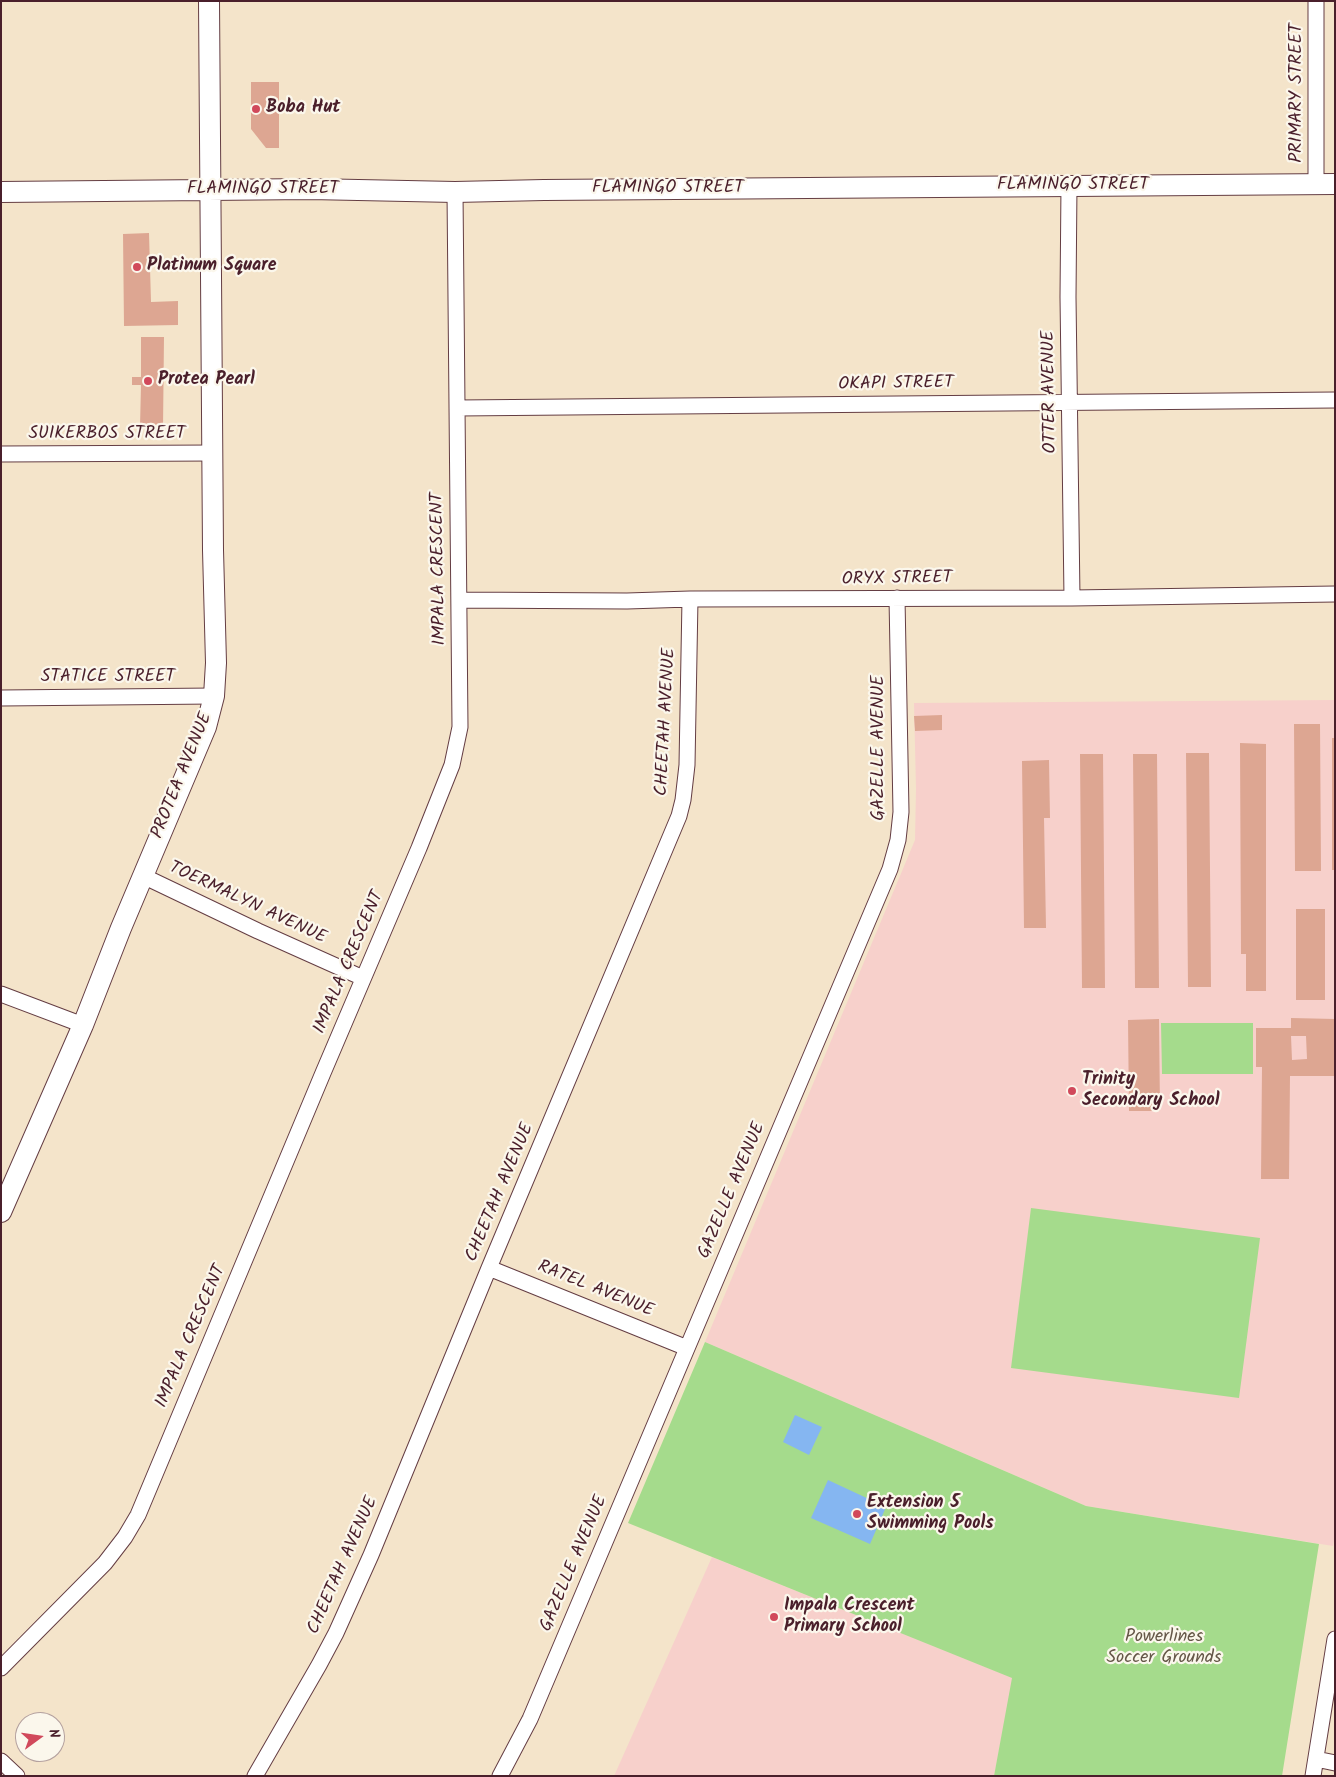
<!DOCTYPE html>
<style>
body{margin:0}
#map{position:relative;width:1336px;height:1777px;overflow:hidden;background:#f4e4ca;font-family:Kalam,sans-serif}
canvas{display:block}
.frame{position:absolute;inset:0;border:2px solid #4a1f2b;pointer-events:none}
.north{position:absolute;left:15px;top:1712px;width:50px;height:50px;box-sizing:border-box;background:#fbf7ec;border:1px solid #b4a19f;border-radius:50%;rotate:76deg;font-size:14px;font-weight:700;line-height:20px;text-align:center;color:#4a1f2b}
.north::after{content:'';display:block;margin:auto;width:18px;height:22px;background:#d1495b;clip-path:polygon(50% 0,100% 100%,50% 72%,0 100%)}
</style>
<div id="map">
<canvas width="1336" height="1777"></canvas>
<div class="frame"></div>
<div class="north">N</div>
</div>
<script>
const ctx = document.querySelector('canvas').getContext('2d');
ctx.lineJoin = 'round';
function paint(path, color) { ctx.fillStyle = color; ctx.fill(path, 'evenodd'); }
const poly = rows => new Path2D(rows.map(r => 'M' + r).join(''));
function trace(path, color, width, dash) { ctx.strokeStyle = color; ctx.lineWidth = width; ctx.lineCap = dash ? 'butt' : 'round'; ctx.setLineDash(dash || []); ctx.stroke(path); }
function label(font, color, halo, rows, align = 'center') {
  ctx.font = font + ' Kalam,sans-serif'; ctx.lineWidth = 4.5; ctx.setLineDash([]); ctx.textBaseline = 'middle'; ctx.strokeStyle = halo; ctx.fillStyle = color; for (const [text, x, y, turn = 0] of rows) {
    ctx.save(); ctx.translate(x, y); ctx.rotate((+turn || 0) * Math.PI / 180); ctx.textAlign = isNaN(turn) ? turn : align; if (halo) ctx.strokeText(text, 0, 0); ctx.fillText(text, 0, 0); ctx.restore();
  }
}
const built = poly([
 [1335,700,1335,1535,1333,1546,1086,1506,705,1342,915,840,916,789,914,703],
 [712,1557,1013,1678,994,1776,614,1776]
]);
const green = poly([
 [1161,1023,1253,1023,1253,1074,1162,1074],
 [1031,1208,1260,1238,1239,1398,1011,1368],
 [705,1342,1086,1506,1319,1544,1282,1776,994,1776,1012,1678,628,1523]
]);
const water = poly([
 [795,1415,822,1427,809,1455,783,1442],
 [828,1480,886,1507,870,1544,811,1518]
]);
const building = poly([
 [251,82,279,82,279,148,266,148,251,129],
 [149,233,151,302,178,301,178,325,124,326,123,234],
 [141,337,164,337,163,428,140,427,141,385,132,385,132,377,141,377],
 [942,715,942,730,915,731,914,716],
 [1294,724,1320,724,1321,871,1295,871],
 [1332,738,1335,738,1335,870,1332,870],
 [1240,743,1266,744,1266,991,1246,991,1246,954,1241,954],
 [1186,753,1209,753,1211,987,1188,987],
 [1080,754,1103,754,1105,988,1082,988],
 [1133,754,1157,754,1159,988,1135,988],
 [1049,760,1050,818,1044,818,1046,928,1024,928,1022,761],
 [1296,909,1325,909,1325,1000,1296,1000],
 [1291,1018,1335,1019,1335,1076,1290,1076,1289,1179,1261,1179,1262,1067,1256,1067,1256,1028,1291,1028],
 [1291,1036,1306,1036,1307,1059,1292,1060],
 [1159,1019,1160,1111,1129,1111,1128,1020]
]);
const minor = poly([
 [1316,1,1316,184],
 [1069,185,1068,297,1072,598],
 [458,408,1335,400],
 [1,454,214,453],
 [459,600,627,601,690,599,1072,598,1335,594],
 [1,698,214,696],
 [143,876,258,931,363,978],
 [1,994,83,1025],
 [489,1268,687,1348],
 [1,1668,105,1563,125,1537,138,1515,323,1073,419,848,452,765,460,727,455,192],
 [1316,1759,1335,1763],
 [1,1761,17,1776],
 [255,1776,319,1665,336,1633,371,1555,489,1268,679,816,683,800,687,765,690,599],
 [500,1776,530,1719,890,869,898,840,901,812,897,598],
 [1313,1776,1335,1639]
]);
const tertiary = poly([
 [1,192,310,189,455,192,544,190,1335,184],
 [1,1212,83,1025,121,928,206,727,214,696,216,663,213,550,209,1]
]);
const markers = [
 [256,109,5,"#d1495b"],
 [137,267,5,"#d1495b"],
 [148,381,5,"#d1495b"],
 [1072,1091,5,"#d1495b"],
 [857,1514,5,"#d1495b"],
 [774,1617,5,"#d1495b"]
];
const streetNames = [
 ["PRIMARY STREET",1298,93,-90],
 ["FLAMINGO STREET",1073,186],
 ["FLAMINGO STREET",668,189],
 ["FLAMINGO STREET",263,190],
 ["OKAPI STREET",896,385,-1],
 ["OTTER AVENUE",1051,392,-91],
 ["SUIKERBOS STREET",107,435],
 ["IMPALA CRESCENT",440,569,-91],
 ["ORYX STREET",897,580,-1],
 ["STATICE STREET",108,678],
 ["CHEETAH AVENUE",667,722,-87],
 ["GAZELLE AVENUE",880,748,-90],
 ["PROTEA AVENUE",183,776,-68],
 ["TOERMALYN AVENUE",247,904,25],
 ["IMPALA CRESCENT",350,963,-67],
 ["GAZELLE AVENUE",733,1191,-67],
 ["CHEETAH AVENUE",501,1193,-67],
 ["RATEL AVENUE",595,1290,22],
 ["IMPALA CRESCENT",192,1337,-67],
 ["GAZELLE AVENUE",575,1564,-67],
 ["CHEETAH AVENUE",344,1566,-66]
];
const poiNames = [
 ["Boba Hut",266,109],
 ["Platinum Square",147,267],
 ["Protea Pearl",158,381],
 ["Trinity",1082,1081],
 ["Secondary School",1082,1102],
 ["Extension 5",867,1504],
 ["Swimming Pools",867,1525],
 ["Impala Crescent",784,1607],
 ["Primary School",784,1628]
];
const parkNames = [
 ["Powerlines",1164,1638],
 ["Soccer Grounds",1164,1659]
];
paint(built, '#f7d0cb');
paint(green, '#a5db8c');
paint(water, '#85b6f1');
paint(building, '#dda692');
trace(minor, '#643d43', 17);
trace(tertiary, '#643d43', 22);
trace(minor, '#fff', 15);
trace(tertiary, '#fff', 20);
for (const [x, y, r, color] of markers) { const dot = new Path2D(); dot.arc(x, y, r, 0, 2 * Math.PI); ctx.fillStyle = color; ctx.fill(dot); trace(dot, '#fbf7ec', 2); }
label('18px', '#4a1f2b', '#fbf7ec', streetNames);
label('bold 18px', '#4a1f2b', '#fbf7ec', poiNames, 'left');
label('18px', '#655748', '#fbf7ec', parkNames);
</script>
